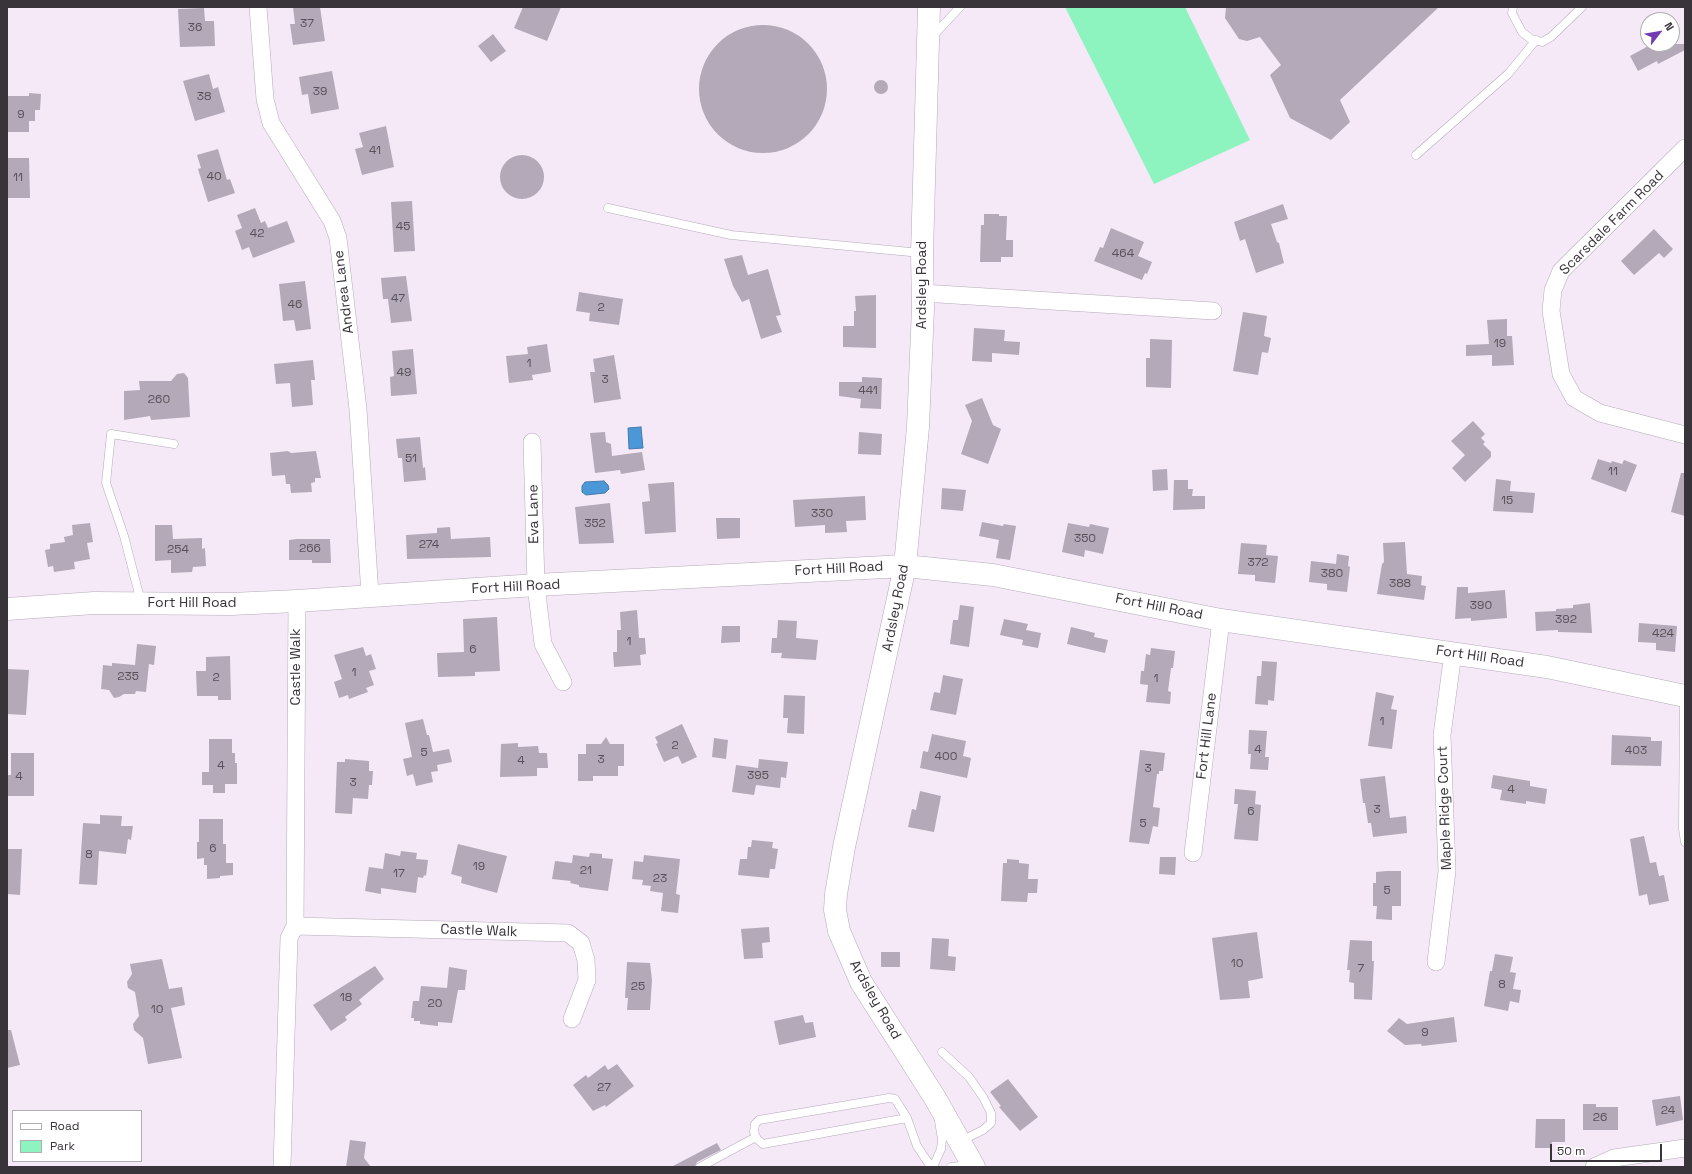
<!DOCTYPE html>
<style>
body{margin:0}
#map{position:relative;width:1692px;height:1174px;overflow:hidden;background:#f5e9f8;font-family:"Space Grotesk",sans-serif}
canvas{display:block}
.frame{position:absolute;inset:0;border:8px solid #39343a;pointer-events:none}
.legend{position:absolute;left:12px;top:1110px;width:130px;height:52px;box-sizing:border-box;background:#fff;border:1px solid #b0aeb0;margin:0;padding:5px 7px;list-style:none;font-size:12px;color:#39343a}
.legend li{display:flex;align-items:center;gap:8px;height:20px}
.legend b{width:20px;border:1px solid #b0aeb0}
.north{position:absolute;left:1640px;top:12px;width:40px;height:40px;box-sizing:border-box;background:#fff;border:1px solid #b0aeb0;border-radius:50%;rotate:59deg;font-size:11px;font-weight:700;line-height:16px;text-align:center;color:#39343a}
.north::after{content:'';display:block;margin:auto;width:14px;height:18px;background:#733bb2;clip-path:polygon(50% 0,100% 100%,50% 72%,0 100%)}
.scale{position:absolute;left:1550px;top:1144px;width:112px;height:18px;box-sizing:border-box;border:2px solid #39343a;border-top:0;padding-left:5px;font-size:12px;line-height:14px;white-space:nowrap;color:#39343a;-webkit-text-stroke:3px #fff;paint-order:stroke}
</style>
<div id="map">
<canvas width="1692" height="1174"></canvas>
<div class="frame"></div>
<ul class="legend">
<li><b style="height:5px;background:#fff"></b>Road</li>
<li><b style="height:11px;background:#8df3bf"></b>Park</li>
</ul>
<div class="north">N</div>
<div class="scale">50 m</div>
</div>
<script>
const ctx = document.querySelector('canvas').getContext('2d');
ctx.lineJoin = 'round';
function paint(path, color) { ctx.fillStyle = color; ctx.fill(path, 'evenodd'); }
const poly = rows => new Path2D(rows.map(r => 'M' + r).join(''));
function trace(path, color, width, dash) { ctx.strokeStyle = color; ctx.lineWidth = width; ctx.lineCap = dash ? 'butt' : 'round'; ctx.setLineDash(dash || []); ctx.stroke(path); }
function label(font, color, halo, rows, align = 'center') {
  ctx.font = font + ' "Space Grotesk",sans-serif'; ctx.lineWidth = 3; ctx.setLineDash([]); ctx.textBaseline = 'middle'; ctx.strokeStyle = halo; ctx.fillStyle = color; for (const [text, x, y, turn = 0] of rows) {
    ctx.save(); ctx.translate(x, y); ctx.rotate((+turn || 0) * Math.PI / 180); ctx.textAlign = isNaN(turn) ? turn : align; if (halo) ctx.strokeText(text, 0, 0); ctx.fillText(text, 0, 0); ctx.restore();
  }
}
const green = poly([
 [1065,7,1185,7,1250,140,1154,184]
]);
const water = poly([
 [641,427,643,448,629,449,628,428,641,427],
 [604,481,608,485,609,489,605,493,586,495,582,492,582,486,585,482,604,481]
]);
const building = poly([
 [293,7,320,7,325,41,293,45,290,24,295,24],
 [523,7,561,7,547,41,514,28],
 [1226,7,1439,7,1340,100,1350,122,1331,140,1290,118,1270,75,1281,65,1260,37,1247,41,1239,39,1225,18],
 [204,8,205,21,214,21,215,46,180,47,178,9],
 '699 89a64 64 0 1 1 128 0a64 64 0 1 1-128 0Z',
 [493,34,506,51,491,62,478,46],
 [1652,44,1685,44,1685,50,1658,64,1657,61,1638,71,1630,56],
 [332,71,339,109,311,114,308,94,302,95,299,77],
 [209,74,213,89,218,87,225,112,195,121,183,81],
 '874 87a7 7 0 1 1 14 0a7 7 0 1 1-14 0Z',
 [29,93,41,94,40,110,35,110,35,121,29,121,29,132,7,132,7,96,29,96],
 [386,126,394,167,362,175,355,149,363,147,359,133],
 [218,149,227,180,230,179,235,193,208,202,198,169,201,168,197,155],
 '500 177a22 22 0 1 1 44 0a22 22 0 1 1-44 0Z',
 [7,158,29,158,30,198,7,198],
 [412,201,415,251,394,252,391,202],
 [1283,204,1288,219,1271,224,1277,242,1279,243,1284,263,1256,273,1245,239,1240,241,1234,222],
 [255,208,261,223,265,221,268,228,287,221,295,242,253,258,249,247,242,250,235,231,242,228,237,215],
 [984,214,999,214,999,216,1007,216,1006,240,1013,240,1013,257,1001,257,1001,262,980,262,981,225,984,225],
 [1111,228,1144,242,1138,256,1152,262,1147,274,1145,273,1142,280,1094,261,1100,247,1103,248],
 [1654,229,1673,249,1664,258,1659,253,1634,275,1621,261],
 [742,255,748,275,768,269,781,315,776,316,782,332,761,339,749,299,742,302,733,286,724,259],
 [406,276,412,321,391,323,388,299,383,299,381,278],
 [305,281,311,329,296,331,294,320,283,321,279,284],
 [579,292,623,299,619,325,589,321,590,313,576,311],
 [876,295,876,348,843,347,843,326,854,326,854,311,856,311,855,296],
 [1243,312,1267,316,1264,336,1271,338,1268,353,1262,352,1258,375,1233,371],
 [1507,319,1507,336,1512,336,1514,365,1492,366,1492,355,1466,356,1466,345,1489,344,1487,320],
 [974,328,1005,330,1004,341,1020,342,1019,355,992,353,992,362,972,361],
 [1150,339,1172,340,1171,388,1146,387,1146,358,1150,358],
 [547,344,551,372,532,375,533,380,509,383,506,356,528,354,527,347],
 [413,349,417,394,391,396,390,377,394,376,392,351],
 [614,355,621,399,594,403,590,372,595,372,593,359],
 [313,360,315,380,311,380,313,405,292,407,290,383,276,384,274,364],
 [184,373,188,378,190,417,151,420,150,416,124,420,124,391,140,390,139,381,171,381,177,374],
 [862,377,882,378,881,409,860,408,861,399,839,396,839,382,862,382],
 [982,398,993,425,1001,429,988,464,961,454,972,421,965,405],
 [1473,421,1485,434,1481,438,1485,442,1483,444,1491,452,1491,457,1465,482,1452,468,1465,455,1451,441],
 [605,432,606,442,611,444,612,456,642,452,645,470,621,474,620,470,595,473,590,433],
 [859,432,882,434,881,455,858,454],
 [420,437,423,468,425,467,426,480,404,482,402,458,398,458,396,439],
 [288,451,291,453,316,451,321,478,315,478,315,482,311,483,312,492,291,493,290,484,286,484,285,475,272,476,270,453],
 [1598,459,1611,463,1612,461,1622,464,1624,460,1637,465,1626,492,1591,479],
 [1167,469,1168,490,1153,491,1152,470],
 [1681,473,1685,473,1685,516,1671,512],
 [1496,479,1511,481,1510,491,1535,493,1533,513,1493,511],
 [1174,480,1188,480,1188,489,1193,489,1192,496,1205,496,1205,509,1173,510],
 [674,482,676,532,645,534,642,502,650,501,648,484],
 [942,488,966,490,963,511,941,509],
 [865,496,866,520,846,521,847,532,825,533,825,525,795,527,793,500],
 [610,503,614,543,579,544,575,507],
 [716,518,740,518,740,538,717,539],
 [982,522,1003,526,1004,524,1016,526,1010,560,996,558,999,540,979,536],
 [90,523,93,542,87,543,90,559,74,562,75,569,54,572,53,566,48,567,45,550,50,549,50,544,65,542,64,537,73,535,72,525],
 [1068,523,1089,527,1090,524,1109,528,1103,554,1085,550,1084,557,1062,552],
 [155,525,172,525,173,539,202,538,202,549,205,548,206,566,193,567,192,572,171,573,171,560,155,561],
 [450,527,451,539,490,537,491,557,407,559,406,535,437,533,437,528],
 [297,539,330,539,331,563,312,563,312,560,289,560,289,540],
 [1405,542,1407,574,1422,576,1421,585,1426,586,1424,600,1377,594,1382,564,1384,562,1383,543],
 [1241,543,1267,545,1266,555,1278,556,1275,583,1255,581,1255,575,1238,574],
 [1337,554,1349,556,1348,566,1350,567,1347,592,1327,590,1327,584,1309,582,1311,561,1336,564],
 [1457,587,1468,587,1468,593,1505,590,1507,618,1471,621,1471,618,1455,619],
 [1590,603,1592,633,1558,632,1558,630,1536,631,1535,612,1556,611,1556,609,1573,608,1573,605],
 [960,605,974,607,969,647,950,644,953,620,958,620],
 [637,610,639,638,645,638,646,654,640,655,641,665,614,667,613,652,617,652,617,630,621,630,620,612],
 [497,617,500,671,475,672,475,676,438,677,437,653,464,652,463,619],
 [1004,619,1028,624,1026,630,1041,633,1038,648,1022,645,1023,640,1000,635],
 [778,620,797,621,796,638,818,640,816,660,781,658,782,653,771,653,772,638,777,638],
 [1639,623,1677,626,1675,652,1656,650,1656,643,1638,642],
 [722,626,740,626,740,642,721,643],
 [1071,627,1095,633,1094,637,1108,640,1105,653,1067,644],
 [137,644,156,646,154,665,149,664,146,692,136,691,135,694,124,694,119,697,114,698,109,690,101,689,103,665,112,666,112,663,135,665],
 [363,647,366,656,371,654,376,669,369,671,374,685,366,688,368,692,349,699,348,695,339,698,334,682,342,679,334,655],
 [1151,648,1175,651,1173,668,1171,668,1168,691,1171,692,1170,704,1146,702,1148,685,1140,684,1141,671,1144,671,1146,654,1150,655],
 [230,656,231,700,218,700,218,696,197,696,196,671,206,671,206,657],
 [1262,661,1277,662,1274,701,1268,700,1268,705,1255,704,1257,676,1261,676],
 [7,669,29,670,26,715,7,714],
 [943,675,963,679,956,715,930,710,934,692,940,693],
 [1376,692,1394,696,1391,709,1397,710,1392,749,1368,746],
 [784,695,805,696,804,734,787,733,788,718,783,718],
 [423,719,427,735,429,735,433,752,449,749,452,762,437,765,438,771,431,772,433,782,416,786,413,774,407,776,403,759,412,757,405,723],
 [682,724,697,757,682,764,678,756,664,762,656,744,658,743,655,737],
 [1249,730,1267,731,1265,757,1269,757,1268,770,1250,769,1251,754,1248,754],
 [932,734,966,741,963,756,971,758,967,778,920,768,923,751,928,752],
 [1612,735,1651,737,1651,741,1662,741,1661,766,1611,765],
 [606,737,610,744,624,744,624,766,618,766,618,776,593,776,593,781,578,781,578,754,586,754,586,744,601,744],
 [714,738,728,740,726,759,712,757],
 [209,739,232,739,232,753,235,753,235,763,237,763,237,784,225,784,225,793,213,793,213,785,202,785,202,772,209,772],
 [518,743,518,747,538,746,539,753,547,753,548,768,537,768,537,776,500,777,501,744],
 [1140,750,1165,753,1163,771,1159,771,1159,774,1157,774,1153,807,1160,808,1158,827,1153,826,1149,844,1129,842],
 [11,753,34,753,34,796,7,796,7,775,11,775],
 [345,759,369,761,369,771,373,771,372,785,369,785,368,799,353,798,352,814,335,813,337,762,345,762],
 [759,759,788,762,786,778,781,777,780,788,756,785,754,795,732,792,736,765,758,768],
 [1493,775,1530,781,1530,786,1547,789,1545,804,1526,801,1526,804,1500,800,1502,790,1491,788],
 [1385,776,1390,818,1406,816,1407,833,1373,837,1371,823,1368,823,1365,803,1363,803,1360,779],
 [1235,789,1256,791,1255,804,1261,805,1258,841,1234,839,1238,804,1234,804],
 [920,791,941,796,934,832,908,827,912,809,916,810],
 [100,815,122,816,121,826,133,826,131,840,128,839,126,854,99,851,97,885,79,884,83,823,100,824],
 [199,819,223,819,223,844,226,844,226,863,233,863,233,875,220,876,220,878,207,879,207,865,204,865,204,858,197,859,197,842,199,842],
 [1644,836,1650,863,1656,862,1659,876,1664,875,1669,901,1649,905,1647,894,1639,896,1630,839],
 [752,840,773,842,772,848,778,849,775,869,770,869,769,878,738,875,740,859,747,859,748,847,751,847],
 [458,844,507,856,497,893,461,883,462,877,451,874],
 [7,849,22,849,20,895,7,894],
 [401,851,417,853,416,859,428,860,426,876,424,875,423,878,418,877,416,893,381,888,381,894,365,891,369,867,383,869,385,853,400,856],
 [590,853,602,854,602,858,613,859,608,891,579,887,579,885,570,883,571,881,552,879,555,861,572,863,573,855,589,857],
 [644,855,680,859,676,894,680,895,678,913,661,911,663,893,650,891,651,886,642,885,643,880,632,879,634,861,643,862],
 [1160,857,1176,857,1175,875,1159,874],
 [1007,859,1019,860,1019,863,1029,864,1028,879,1038,879,1037,893,1028,893,1027,902,1001,901,1003,863,1007,863],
 [1386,871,1401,871,1401,906,1392,906,1392,920,1376,919,1377,906,1373,906,1373,883,1376,883,1376,872],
 [769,927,770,942,762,943,763,958,744,959,741,929],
 [1257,932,1263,978,1248,981,1250,998,1220,1000,1212,938],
 [932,938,949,939,948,956,956,957,955,971,930,969],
 [1350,940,1372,941,1372,961,1374,961,1372,1000,1354,999,1354,983,1349,982,1350,970,1347,970],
 [881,952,900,952,900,967,881,967],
 [1495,954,1513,957,1510,972,1516,973,1513,989,1521,990,1519,1003,1510,1001,1508,1011,1484,1006,1490,971,1492,971],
 [162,959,169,989,182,987,185,1005,171,1008,182,1058,148,1064,143,1038,134,1030,133,1024,139,1016,135,992,128,988,127,982,132,974,130,964],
 [627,962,650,963,652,980,650,1010,627,1010,628,998,625,998],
 [375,966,384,979,359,1000,362,1004,345,1017,347,1020,331,1031,313,1005],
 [449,967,467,970,465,990,458,990,452,1023,438,1022,438,1026,420,1024,420,1021,414,1021,414,1018,411,1018,413,1001,419,1001,421,986,447,988],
 [803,1015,805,1023,813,1022,816,1037,779,1045,774,1021],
 [1454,1017,1457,1042,1422,1046,1421,1044,1405,1045,1387,1031,1399,1018,1407,1024],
 [7,1030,11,1030,20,1065,7,1068],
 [617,1064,634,1086,606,1107,605,1105,593,1111,573,1085,586,1075,588,1078,605,1065,608,1070],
 [1008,1079,1038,1117,1020,1131,999,1107,1001,1106,990,1092],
 [1680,1096,1683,1120,1656,1126,1652,1100],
 [1583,1104,1596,1104,1596,1107,1618,1107,1618,1130,1583,1130],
 [1536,1119,1565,1119,1565,1142,1552,1142,1551,1148,1535,1148],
 [350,1140,366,1142,364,1158,371,1167,346,1167],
 [717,1143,721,1150,697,1162,695,1167,671,1167]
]);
const lane = poly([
 [1513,7,1512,13,1522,32,1531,39,1542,42,1551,37,1582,7],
 [932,37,960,7],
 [1416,155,1508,74,1536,40],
 [608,208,731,235,921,253],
 [141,602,124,536,106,483,111,434,174,444],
 [1684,697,1683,829,1685,842],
 [942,1052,969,1077,983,1097,991,1113,991,1123,983,1130,961,1141],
 [889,1098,895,1099,907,1118,763,1144,757,1139,754,1132,755,1124,759,1120,889,1098],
 [907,1118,917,1146,931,1167],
 [700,1167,756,1137],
 [933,1167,941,1149,942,1139,939,1121],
 [951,1167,970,1165]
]);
const street = poly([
 [258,7,265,99,271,123,332,221,338,238,358,409,370,595],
 [1685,148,1561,271,1553,290,1551,311,1561,374,1574,398,1600,413,1685,435],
 [922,293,1213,311],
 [532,442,536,585,543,644,563,682],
 [1193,853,1221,620],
 [295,926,568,933,581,943,586,960,587,980,572,1019],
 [1436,962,1447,871,1442,735,1453,653],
 [282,1167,289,938,295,926,297,601],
 [1594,1167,1614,1158,1685,1148]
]);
const secondary = poly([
 [929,7,922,253,923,308,918,427,905,566,844,847,836,894,835,910,839,931,861,982,935,1098,974,1167],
 [7,609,94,603,231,604,297,601,536,585,905,566,993,575,1221,620,1547,667,1685,696]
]);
const numberNames = [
 ["37",307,24],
 ["36",195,28],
 ["39",320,92],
 ["38",204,97],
 ["9",21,115],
 ["41",375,151],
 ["40",214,177],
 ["11",18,178],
 ["45",403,227],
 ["42",257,234],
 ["464",1123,254],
 ["47",398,299],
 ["46",295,305],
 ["2",601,308],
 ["19",1500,344],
 ["1",529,364],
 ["49",404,373],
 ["3",605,380],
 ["441",868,391],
 ["260",159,400],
 ["51",411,459],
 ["11",1613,472],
 ["15",1507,501],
 ["330",822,514],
 ["352",595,524],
 ["350",1085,539],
 ["274",429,545],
 ["266",310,549],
 ["254",178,550],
 ["372",1258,563],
 ["380",1332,574],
 ["388",1400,584],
 ["390",1481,606],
 ["392",1566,620],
 ["424",1663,634],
 ["1",629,642],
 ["6",473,650],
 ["1",354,673],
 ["235",128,677],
 ["2",216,678],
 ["1",1156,679],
 ["1",1382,722],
 ["2",675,746],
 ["4",1258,750],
 ["403",1636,751],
 ["5",424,753],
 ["400",946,757],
 ["3",601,760],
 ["4",521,761],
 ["4",221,766],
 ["3",1148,769],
 ["395",758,776],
 ["4",19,777],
 ["3",353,783],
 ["4",1511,790],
 ["3",1377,810],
 ["6",1251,812],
 ["5",1143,824],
 ["6",213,849],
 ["8",89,855],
 ["19",479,867],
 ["21",586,871],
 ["17",399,874],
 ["23",660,879],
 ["5",1387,891],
 ["10",1237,964],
 ["7",1361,969],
 ["8",1502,985],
 ["25",638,987],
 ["18",346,998],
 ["20",435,1004],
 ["10",157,1010],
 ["9",1425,1033],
 ["27",604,1088],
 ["24",1668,1111],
 ["26",1600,1118]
];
const streetNames = [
 ["Scarsdale Farm Road",1612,223,-45],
 ["Ardsley Road",922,285,-90],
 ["Andrea Lane",344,292,-97],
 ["Eva Lane",534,514,-91],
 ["Fort Hill Road",839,569,-3],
 ["Fort Hill Road",516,587,-3],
 ["Fort Hill Road",192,603],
 ["Fort Hill Road",1159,607,11],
 ["Ardsley Road",896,608,-79],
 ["Fort Hill Road",1480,657,8],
 ["Castle Walk",296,667,-90],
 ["Fort Hill Lane",1207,736,-83],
 ["Maple Ridge Court",1445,808,-92],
 ["Castle Walk",479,931,2],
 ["Ardsley Road",875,1000,60]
];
paint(green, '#8df3bf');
paint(water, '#4b98d9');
trace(water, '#467aa9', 1);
paint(building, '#b4a9b8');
trace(lane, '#b4aab8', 9);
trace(street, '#b4aab8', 18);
trace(secondary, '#b4aab8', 23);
trace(lane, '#fff', 8);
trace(street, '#fff', 17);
trace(secondary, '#fff', 22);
label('12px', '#58515a', null, numberNames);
label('14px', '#39343a', '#fff', streetNames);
</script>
